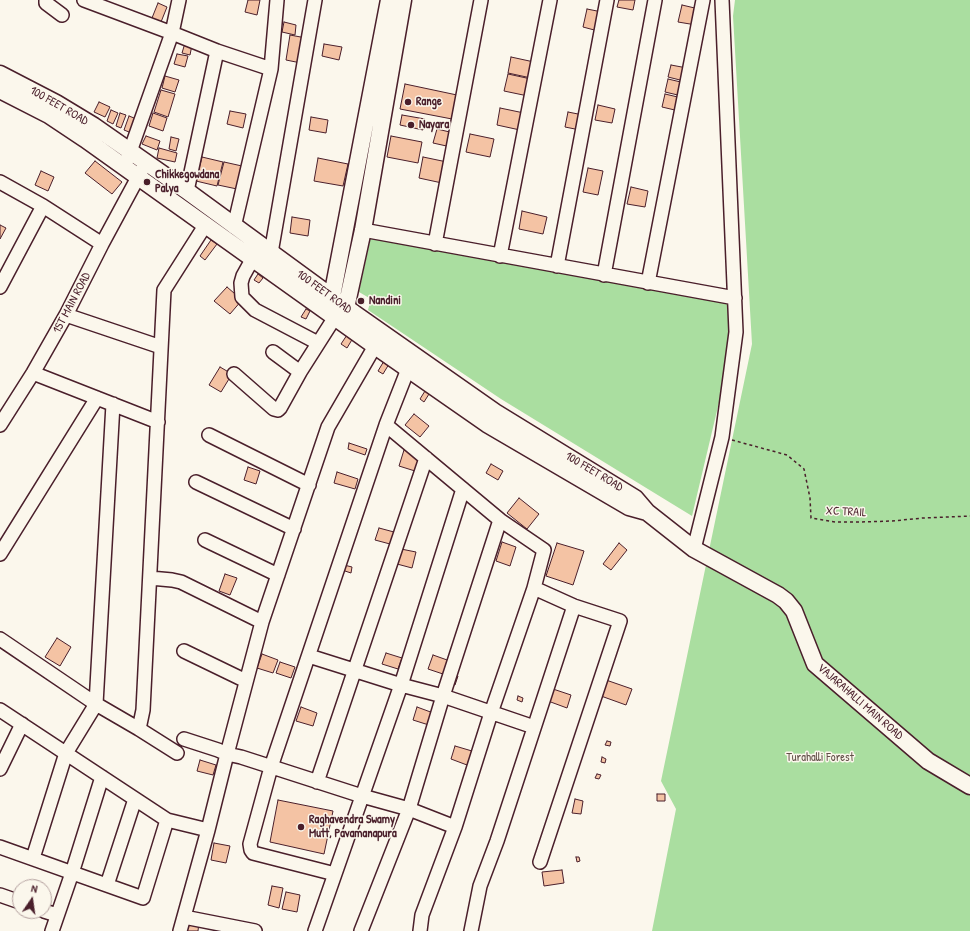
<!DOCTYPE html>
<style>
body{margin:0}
#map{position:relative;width:970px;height:931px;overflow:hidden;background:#fbf7ec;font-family:"Patrick Hand",sans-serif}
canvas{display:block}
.north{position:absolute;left:12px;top:879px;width:40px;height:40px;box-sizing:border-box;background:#fbf7ec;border:1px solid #b4a19f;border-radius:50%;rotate:13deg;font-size:11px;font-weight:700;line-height:16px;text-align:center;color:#4a1f2b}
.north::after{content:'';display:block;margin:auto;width:14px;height:18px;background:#4a1f2b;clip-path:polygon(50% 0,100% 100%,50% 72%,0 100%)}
</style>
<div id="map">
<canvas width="970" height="931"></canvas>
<div class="north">N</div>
</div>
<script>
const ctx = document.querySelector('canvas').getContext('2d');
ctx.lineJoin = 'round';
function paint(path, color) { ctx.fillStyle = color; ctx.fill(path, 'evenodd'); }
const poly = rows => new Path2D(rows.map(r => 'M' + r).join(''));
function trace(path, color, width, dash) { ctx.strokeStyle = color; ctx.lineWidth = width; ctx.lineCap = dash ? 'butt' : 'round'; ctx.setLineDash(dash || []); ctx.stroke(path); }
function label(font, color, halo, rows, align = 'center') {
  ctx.font = font + ' "Patrick Hand",sans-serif'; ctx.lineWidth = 3; ctx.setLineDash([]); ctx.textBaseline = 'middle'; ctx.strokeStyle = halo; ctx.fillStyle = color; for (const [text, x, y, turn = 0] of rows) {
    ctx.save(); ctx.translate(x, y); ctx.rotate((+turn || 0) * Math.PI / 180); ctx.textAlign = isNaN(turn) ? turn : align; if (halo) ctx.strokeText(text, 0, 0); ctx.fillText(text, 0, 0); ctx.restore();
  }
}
const green = poly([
 [735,0,970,0,970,931,652,931,676,809,661,781,752,344,733,16],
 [371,236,732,303,734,339,692,516,501,399,368,310,371,299,359,292]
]);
const building = poly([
 [248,0,260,0,257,15,245,12,248,0],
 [619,0,635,0,633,10,617,7,619,0],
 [158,3,167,7,161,22,152,18,158,3],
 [682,5,699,9,696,25,678,22,682,5],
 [587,9,602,12,598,31,583,27,587,9],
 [284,22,296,25,295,35,282,32,284,22],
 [290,35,306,38,301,63,286,60,290,35],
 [185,43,192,45,190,55,182,53,185,43],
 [324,44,342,47,339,60,322,56,324,44],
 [177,54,188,56,185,67,174,64,177,54],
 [511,57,534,62,531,78,508,73,511,57],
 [671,65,687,68,684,81,668,77,671,65],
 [508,74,531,79,528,96,504,91,508,74],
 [165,76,179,80,175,92,162,88,165,76],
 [668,79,685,83,682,96,665,92,668,79],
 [405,84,457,95,452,119,400,109,405,84],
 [161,90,175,94,168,117,154,112,161,90],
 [665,94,682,98,679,111,662,107,665,94],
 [99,102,110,107,105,117,94,112,99,102],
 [598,105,615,109,612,123,595,120,598,105],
 [500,108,524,113,520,130,497,125,500,108],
 [111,110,118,113,113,124,107,121,111,110],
 [230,111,246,114,243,128,227,124,230,111],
 [568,112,583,115,580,130,565,127,568,112],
 [120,113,126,115,121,128,116,126,120,113],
 [153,113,167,118,163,131,149,126,153,113],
 [402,115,425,119,423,130,400,125,402,115],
 [129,116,139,120,134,134,124,130,129,116],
 [311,117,328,120,326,133,309,130,311,117],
 [437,129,454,133,451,147,433,143,437,129],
 [470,134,494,139,490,157,466,152,470,134],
 [146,136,160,141,157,150,142,144,146,136],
 [391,136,422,142,418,163,387,157,391,136],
 [171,137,179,139,176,151,169,149,171,137],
 [159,148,177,153,175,162,157,158,159,148],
 [202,157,223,162,217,186,196,181,202,157],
 [423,157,447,162,442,183,419,178,423,157],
 [318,158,348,164,343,186,314,181,318,158],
 [95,161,122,182,112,194,85,173,95,161],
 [224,162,242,166,237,189,218,185,224,162],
 [588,168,603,171,598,195,583,192,588,168],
 [41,171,54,177,48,191,35,185,41,171],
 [631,187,648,191,645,207,627,204,631,187],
 [522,211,547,217,543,234,519,229,522,211],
 [292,217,310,220,308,236,290,233,292,217],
 [0,225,6,228,0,239,0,225],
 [211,240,217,244,205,260,200,256,211,240],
 [258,274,263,278,259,283,254,280,258,274],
 [227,287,242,300,230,314,214,301,227,287],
 [306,309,310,311,306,319,301,317,306,309],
 [347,335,353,338,347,348,341,344,347,335],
 [384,361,389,364,383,374,378,371,384,361],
 [220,367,232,374,221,392,209,385,220,367],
 [425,391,429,394,424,402,420,399,425,391],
 [414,414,429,426,420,437,405,425,414,414],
 [349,443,367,449,365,455,348,449,349,443],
 [404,450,420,455,415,471,399,466,404,450],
 [491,464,503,471,498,480,486,473,491,464],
 [248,467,260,471,256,484,244,480,248,467],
 [337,472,358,479,355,489,334,483,337,472],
 [519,498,539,514,527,529,507,513,519,498],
 [379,528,394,532,390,544,375,540,379,528],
 [502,542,516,547,510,566,496,561,502,542],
 [557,543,584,551,573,585,546,576,557,543],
 [619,543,627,550,611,570,603,564,619,543],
 [401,549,416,552,412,568,397,564,401,549],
 [344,565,352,567,351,573,342,570,344,565],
 [225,574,237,578,230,595,219,591,225,574],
 [57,638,71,647,60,666,45,657,57,638],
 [386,653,402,658,398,669,382,664,386,653],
 [262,654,278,660,273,673,257,668,262,654],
 [433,655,450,661,446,675,428,669,433,655],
 [280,662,295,667,291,678,276,673,280,662],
 [452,674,458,676,455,685,449,683,452,674],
 [606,680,632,689,626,705,601,696,606,680],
 [553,689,571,695,567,708,548,701,553,689],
 [518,696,523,698,522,702,517,700,518,696],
 [301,707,317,713,313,726,296,721,301,707],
 [417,707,436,714,432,726,413,720,417,707],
 [607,741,611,742,610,746,605,745,607,741],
 [455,746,472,751,467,765,451,759,455,746],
 [602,757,606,759,605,763,601,762,602,757],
 [200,760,216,765,213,775,197,771,200,760],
 [597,774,601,775,599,779,595,778,597,774],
 [657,794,665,794,665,801,657,801,657,794],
 [575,799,583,801,581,814,572,813,575,799],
 [278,800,333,811,324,854,270,842,278,800],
 [214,843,230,846,226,863,211,860,214,843],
 [576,857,579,857,580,861,577,862,576,857],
 [562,870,564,883,544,886,542,872,562,870],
 [272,886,283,888,279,908,268,905,272,886],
 [286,892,300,895,297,912,282,909,286,892],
 [189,920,199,922,198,931,187,931,189,920]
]);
const path = poly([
 [732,440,787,455,804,469,810,498,811,518,835,522,860,522,892,521,923,518,970,516]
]);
const minor = poly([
 [46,0,46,3,62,15],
 [84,0,172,33,217,51,271,69],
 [127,160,172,33,179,0],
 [0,182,43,206,102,244],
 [187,191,217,51],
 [234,227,271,69,277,0],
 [363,230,735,298],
 [435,244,481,0],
 [271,253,315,0],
 [500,256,550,0],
 [253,258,243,276,241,283,242,297,255,310,318,343],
 [557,266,607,0],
 [604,275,655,0],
 [648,283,703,0],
 [0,287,43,206],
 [66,315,161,347],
 [273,352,300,372],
 [33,373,158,422],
 [234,374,274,409,278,410,280,408,300,372,335,317],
 [0,425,33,373,66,315,102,244,143,168],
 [386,425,500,520,544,550,534,588,574,606,620,621,540,862],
 [209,435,309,485],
 [196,482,294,529],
 [205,540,278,575],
 [694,549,722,437,736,332,722,0],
 [0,554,97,398],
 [150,578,172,580,181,582,262,622,328,427,375,346],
 [0,639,96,704,139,729,143,710,164,290,206,224],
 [184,651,246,681],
 [309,656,401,685,443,696,534,727],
 [0,710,167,820,208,830],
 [139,729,177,753],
 [184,739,218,750,227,754,262,622],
 [0,769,22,724],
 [317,782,426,458],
 [0,847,143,898,167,820],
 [33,858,66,753,96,704,113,404],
 [335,874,253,853,251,850,250,844,271,767,386,425,408,369,412,361],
 [107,885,135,799],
 [0,895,20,902],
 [44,911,57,915],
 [184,917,255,931],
 [52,931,72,873,102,777],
 [180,931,208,830,227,754,241,757,362,796,409,809,455,827],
 [315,931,401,685,463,489],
 [361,931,409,809,443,696,500,520],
 [420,931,422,915,455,827,491,713,534,588],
 [471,931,480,886,497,841,574,606]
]);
const major = poly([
 [0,74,56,103,94,126,187,191,355,314,495,412,635,498,647,512,694,549,778,595,786,601,794,611,815,664,928,761,970,786],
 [0,90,49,115,85,139,375,346,487,424,629,507,647,512],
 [330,307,389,0],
 [344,317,363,230,403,0]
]);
const markers = [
 [408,102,4,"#4a1f2b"],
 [411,125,4,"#4a1f2b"],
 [147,182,4,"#4a1f2b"],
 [361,301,4,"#4a1f2b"],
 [301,827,4,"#4a1f2b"]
];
const poiNames = [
 ["Range",416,102],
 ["Nayara",419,125],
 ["Chikkegowdana",155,175],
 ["Palya",155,189],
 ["Nandini",369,301],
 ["Raghavendra Swamy",309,820],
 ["Mutt, Pavamanapura",309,834]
];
const streetNames = [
 ["100 FEET ROAD",59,106,30],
 ["100 FEET ROAD",324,292,36],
 ["1ST MAIN ROAD",72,303,-62],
 ["100 FEET ROAD",594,472,31],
 ["XC TRAIL",846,512,3],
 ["VAJARAHALLI MAIN ROAD",860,702,41]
];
const parkNames = [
 ["Turahalli Forest",820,758]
];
paint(green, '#aadea0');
paint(building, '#f4c3a4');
trace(building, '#4a1f2b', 1);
trace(minor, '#4a1f2b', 16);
trace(major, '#4a1f2b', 19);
trace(path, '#4a1f2b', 1.5, [3, 3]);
trace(minor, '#fbf7ec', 13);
trace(major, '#fbf7ec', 16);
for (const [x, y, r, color] of markers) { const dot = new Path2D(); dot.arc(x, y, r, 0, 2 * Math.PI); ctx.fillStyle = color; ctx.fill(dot); trace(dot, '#fbf7ec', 1.5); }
label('bold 12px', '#4a1f2b', '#fbf7ec', poiNames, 'left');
label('12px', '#4a1f2b', '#fbf7ec', streetNames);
label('12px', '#624f48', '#fbf7ec', parkNames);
</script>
